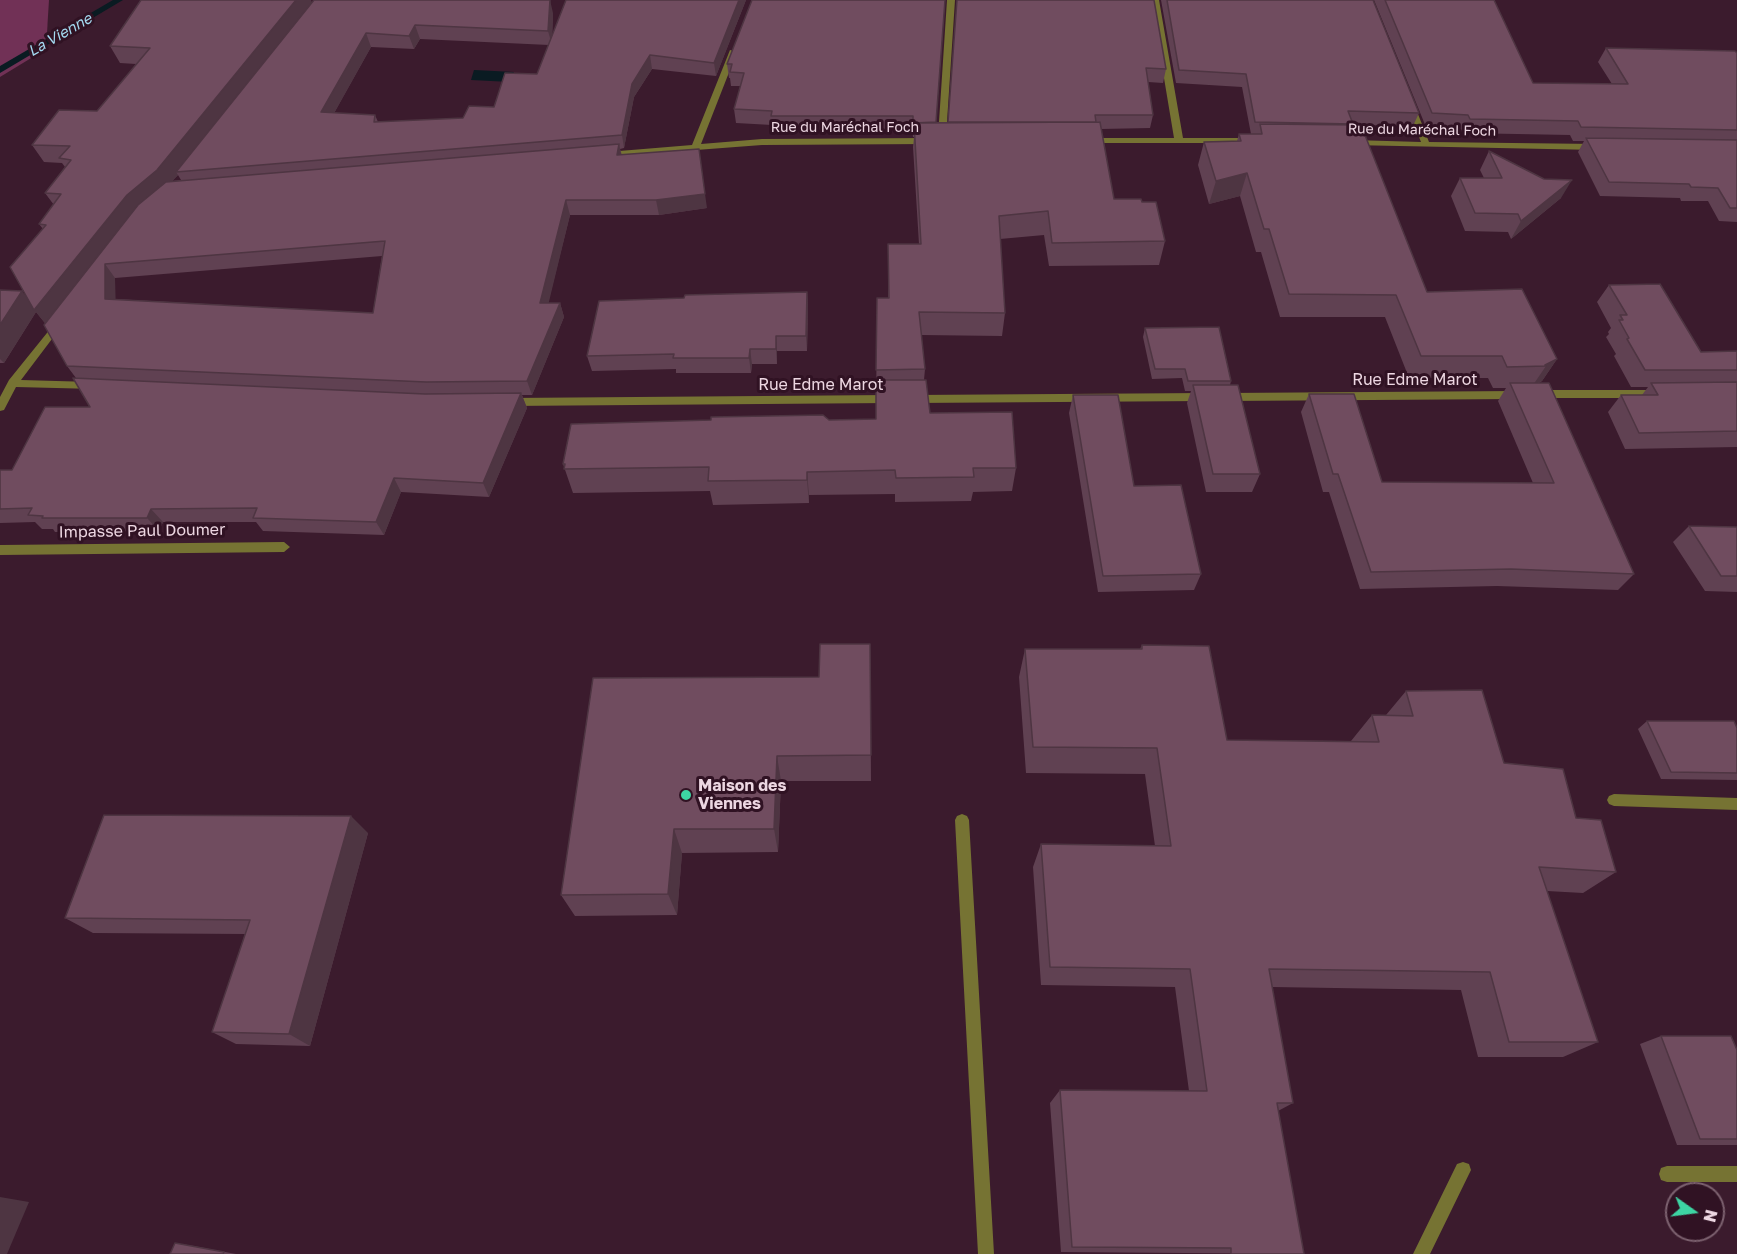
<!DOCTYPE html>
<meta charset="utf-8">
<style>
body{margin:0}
#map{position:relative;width:1737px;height:1254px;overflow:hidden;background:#3b1b2d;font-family:"Golos Text",sans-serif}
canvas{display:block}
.north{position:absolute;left:1665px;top:1182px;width:60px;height:60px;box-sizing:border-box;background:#301223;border:2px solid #7c616f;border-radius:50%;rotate:104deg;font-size:16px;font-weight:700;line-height:24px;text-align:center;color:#edd7e2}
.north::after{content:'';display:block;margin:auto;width:21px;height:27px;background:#3dd4a3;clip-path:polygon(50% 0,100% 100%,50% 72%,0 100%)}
</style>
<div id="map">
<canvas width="1737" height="1254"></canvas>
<div class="north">N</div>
</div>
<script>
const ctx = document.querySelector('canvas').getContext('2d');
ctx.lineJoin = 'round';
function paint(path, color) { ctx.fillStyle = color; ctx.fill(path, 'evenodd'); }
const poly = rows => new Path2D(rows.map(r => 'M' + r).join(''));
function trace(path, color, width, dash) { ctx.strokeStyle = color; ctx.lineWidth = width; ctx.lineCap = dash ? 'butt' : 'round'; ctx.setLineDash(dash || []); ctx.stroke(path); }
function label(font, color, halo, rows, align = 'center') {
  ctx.font = font + ' "Golos Text",sans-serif'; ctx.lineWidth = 6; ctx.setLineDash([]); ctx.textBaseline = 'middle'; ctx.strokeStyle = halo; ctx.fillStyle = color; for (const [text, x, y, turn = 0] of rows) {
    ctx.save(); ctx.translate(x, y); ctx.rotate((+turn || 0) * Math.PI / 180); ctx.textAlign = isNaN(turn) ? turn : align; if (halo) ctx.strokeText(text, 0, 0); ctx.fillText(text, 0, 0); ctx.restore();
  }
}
const green = poly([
 [0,0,49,0,46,49,0,77]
]);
const water = poly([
 [474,70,514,72,511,82,471,80]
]);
const stream = poly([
 [113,0,123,0,0,73,0,66,113,0]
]);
const service = poly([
 [1614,794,1737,798,1737,810,1614,806,1609,804,1607,800,1609,796,1614,794],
 [962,814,967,816,969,820,994,1254,978,1254,955,820,957,816,962,814],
 [1463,1162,1469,1164,1471,1170,1430,1254,1413,1254,1457,1164,1463,1162]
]);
const minor = poly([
 [947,0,955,0,946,137,942,140,938,137,947,0],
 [1151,0,1159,0,1183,138,1252,138,1256,141,1255,143,1086,143,1085,141,1089,138,1174,138,1151,0],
 [730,50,737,52,701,144,762,139,928,138,932,141,928,144,762,145,604,157,604,153,607,152,692,145,730,50],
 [1410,101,1414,104,1429,142,1597,144,1601,147,1597,150,1350,145,1350,141,1353,140,1421,142,1406,104,1410,101],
 [58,322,63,325,61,327,21,380,92,382,97,386,96,389,16,387,4,410,0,411,0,397,9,380,55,323,58,322],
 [1540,390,1658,390,1663,394,1658,398,1540,398,1535,394,1540,390],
 [1517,391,1522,395,1517,399,1225,401,1220,397,1225,393,1517,391],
 [1205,393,1210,397,1205,401,913,403,908,399,913,395,1205,393],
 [890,395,895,399,890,403,508,406,503,402,508,398,890,395],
 [284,542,290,547,284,552,0,555,0,545,284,542],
 [1667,1166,1737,1166,1737,1182,1667,1182,1661,1180,1659,1174,1661,1168,1667,1166]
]);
const wall = poly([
 [746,0,716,76,652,69,634,97,624,148,620,149,622,155,707,208,659,215,570,215,548,303,560,303,564,317,532,395,522,395,527,408,489,497,401,492,384,535,263,531,256,522,163,522,159,531,55,532,53,529,42,529,35,522,0,523,0,470,12,470,90,407,76,378,67,366,45,323,36,312,4,363,0,363,0,290,26,295,43,229,39,224,54,205,45,193,65,167,62,163,44,162,32,145,97,111,136,64,120,63,110,46,312,3,553,13,552,37],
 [420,39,549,45,537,74,494,107,463,118,378,122,375,115,334,113,371,47,414,49],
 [178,175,181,180,172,181],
 [382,256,373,313,115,299,115,278],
 [752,0,936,122,948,122,957,0,1166,69,1163,83,1148,82,1153,115,1150,128,1101,129,1114,199,1142,202,1165,241,1159,265,1049,266,1044,235,1000,239,1005,313,1002,336,921,335,925,369,924,380,930,413,1016,468,1012,491,973,492,971,501,895,502,895,494,809,495,809,503,713,505,710,491,573,493,563,464,829,420,876,419,877,298,888,298,888,244,919,244,913,147,914,137,913,137,912,129,772,130,772,125,736,123,734,109,741,86,731,86,730,78,729,78,727,64],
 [1161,0,1373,0,1419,113,1413,126,1361,125,1427,292,1557,359,1542,381,1539,383,1634,574,1618,590,1497,586,1360,589,1329,492,1323,492,1301,412,1309,394,1382,482,1533,483,1498,401,1506,388,1493,388,1488,378,1409,378,1385,317,1280,317,1261,252,1256,252,1240,196,1209,204,1198,165,1204,142,1237,141,1239,134,1251,134,1242,87,1176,83],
 [1374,0,1494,0,1533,83,1612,84,1598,62,1606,48,1737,53,1737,222,1719,221,1708,201,1681,201,1680,198,1600,196,1578,152,1584,141,1573,141,1570,135,1463,133,1461,129,1426,127],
 [1489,151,1561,198,1511,239,1508,232,1465,231,1451,196,1460,178,1484,178,1480,170],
 [1609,285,1701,352,1737,351,1737,447,1625,449,1608,412,1621,395,1642,395,1648,387,1631,387,1614,356,1616,354,1606,337,1609,334,1608,332,1611,328,1597,302],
 [807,292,808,307,807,351,777,351,777,364,752,364,751,373,676,373,676,369,592,371,587,356,684,298],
 [1145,328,1231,381,1230,385,1260,474,1252,492,1206,492,1187,403,1191,391,1185,391,1182,378,1152,379,1143,337],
 [1073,395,1134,486,1201,574,1194,590,1098,592,1069,413],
 [1689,526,1737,527,1737,592,1705,591,1673,542],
 [870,644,871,781,781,781,778,852,682,853,677,915,575,916,561,895,819,677],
 [1142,645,1227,740,1351,741,1372,715,1386,715,1406,691,1576,818,1616,872,1583,893,1547,891,1598,1042,1563,1057,1478,1057,1461,990,1272,987,1293,1103,1278,1111,1304,1254,1061,1252,1050,1103,1060,1090,1189,1091,1175,987,1041,985,1033,867,1041,844,1155,846,1145,774,1026,773,1019,677,1025,649,1140,649],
 [1647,721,1737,728,1737,780,1661,779,1638,729],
 [368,833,310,1046,236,1044,212,1032,245,934,93,933,65,918],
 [1661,1036,1737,1050,1737,1145,1677,1145,1640,1044],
 [175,1243,194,1246,236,1254,170,1254]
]);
const shadedWall = poly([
 [296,0,311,0,313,5,176,172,178,175,167,187,48,327,36,312,4,363,0,359,0,325,22,291,36,308,127,195],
 [550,0,553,13,552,45,548,31],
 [739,0,746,0,716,76,714,63],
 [415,25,420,39,414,49,409,36],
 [366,33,371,47,327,126,321,112],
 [650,55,652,69,634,97,624,148,622,135,632,84],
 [619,144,622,159,617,155],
 [1247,173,1240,196,1209,204,1216,181],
 [1572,180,1561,198,1511,239,1521,221],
 [705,194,707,208,659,215,656,200],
 [566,200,570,215,545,318,540,303],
 [105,264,115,278,116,313,105,299],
 [807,292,808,307,807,351,806,336],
 [560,303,564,317,532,395,527,381],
 [776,336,777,351,777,364,776,349],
 [750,349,752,364,751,373,749,358],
 [1557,359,1542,381,1533,385,1546,366,1545,365],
 [521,393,527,408,489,497,483,483],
 [807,472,809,495,809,503,807,480],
 [394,478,401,492,384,535,376,522],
 [151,509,163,522,159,531,147,518],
 [777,756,781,781,778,852,774,829],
 [351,816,368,833,310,1046,289,1034],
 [674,829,682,853,677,915,668,894],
 [0,1197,29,1202,7,1254,0,1254]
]);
const building = poly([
 [141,0,296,0,157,170,127,195,34,310,10,267,46,225,39,224,61,194,45,193,71,160,59,158,70,146,32,145,59,110,97,111,150,48,110,46,141,0],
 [314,0,550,0,548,31,415,25,409,36,366,33,321,112,375,115,374,122,463,118,469,106,494,107,505,73,537,74,566,0,739,0,714,63,650,55,632,84,622,135,176,172,314,0],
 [752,0,945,0,936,122,913,123,913,116,771,116,772,111,734,109,744,73,730,72,732,64,727,64,752,0],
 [957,0,1154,0,1166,69,1146,68,1153,115,1095,115,1096,122,948,122,957,0],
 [1167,0,1373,0,1419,113,1348,111,1353,124,1255,122,1246,74,1179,70,1167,0],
 [1385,0,1494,0,1533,83,1628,84,1606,48,1735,51,1737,53,1737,130,1581,127,1578,121,1470,119,1468,115,1432,113,1385,0],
 [1100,122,1114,199,1141,199,1142,202,1156,202,1165,241,1052,243,1048,211,999,216,1005,313,919,312,925,369,876,370,877,298,889,298,888,244,921,244,914,123,1100,122],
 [1260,124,1361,125,1427,292,1522,289,1557,359,1545,365,1546,366,1507,367,1502,356,1421,356,1396,295,1289,294,1269,229,1264,229,1247,173,1216,181,1204,142,1241,141,1239,134,1262,134,1260,124],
 [1586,138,1737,140,1737,208,1730,208,1718,188,1691,187,1689,184,1609,182,1586,138],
 [619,144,617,155,699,149,705,194,656,200,566,200,540,303,560,303,527,381,426,382,67,366,44,325,138,205,166,182,619,144],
 [385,241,373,313,105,299,105,264,385,241],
 [1489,151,1544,179,1572,180,1521,221,1518,214,1475,213,1460,178,1502,178,1489,151],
 [1660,284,1701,352,1737,351,1737,370,1645,370,1627,339,1629,338,1619,320,1623,320,1620,315,1627,315,1609,285,1660,284],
 [0,290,22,291,0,325,0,290],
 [807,292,806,336,776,336,776,349,750,349,749,358,673,358,674,354,587,356,599,301,684,298,685,295,807,292],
 [1219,327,1231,381,1188,381,1185,369,1155,369,1145,328,1219,327],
 [73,378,425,394,521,393,483,483,394,478,376,522,253,518,257,508,151,509,147,518,42,518,43,516,28,515,32,508,0,509,0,470,12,470,45,407,90,407,73,378],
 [876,380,926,380,930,413,1012,412,1016,468,973,468,974,477,896,478,895,470,807,472,807,480,708,481,709,467,564,469,565,464,563,464,571,424,711,420,711,417,823,415,829,420,876,419,876,380],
 [1737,382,1737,431,1639,433,1621,395,1658,395,1651,383,1737,382],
 [1510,383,1549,383,1634,574,1511,569,1371,572,1338,474,1333,474,1309,394,1354,394,1382,482,1554,483,1510,383],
 [1193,385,1238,385,1260,474,1213,474,1193,385],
 [1073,395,1118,395,1134,486,1181,485,1201,574,1103,576,1073,395],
 [1689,526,1737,527,1737,576,1721,576,1689,526],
 [820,644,870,644,871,755,777,756,774,829,674,829,668,894,561,895,593,678,819,677,820,644],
 [1142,645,1209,646,1227,740,1379,742,1372,715,1413,716,1406,691,1482,690,1504,763,1563,769,1576,818,1601,820,1616,872,1539,867,1598,1042,1509,1042,1490,972,1269,969,1293,1103,1277,1103,1304,1254,1231,1254,1231,1248,1072,1247,1060,1090,1207,1091,1190,969,1050,967,1041,844,1171,846,1157,748,1033,747,1025,649,1142,649,1142,645],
 [1647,721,1734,721,1737,728,1737,773,1671,772,1647,721],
 [104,815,351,816,289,1034,212,1032,250,920,65,918,104,815],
 [1661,1036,1731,1036,1737,1050,1737,1139,1700,1139,1661,1036],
 [175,1243,224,1252,223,1254,170,1254,175,1243]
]);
const markers = [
 [686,795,6,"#3dd4a3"]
];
const farStreetnames = [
 ["Rue du Maréchal Foch",845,128],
 ["Rue du Maréchal Foch",1422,130,1]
];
const farWaternames = [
 ["La Vienne",60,35,-30]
];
const streetNames = [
 ["Rue Edme Marot",1415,380],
 ["Rue Edme Marot",821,385],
 ["Impasse Paul Doumer",142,531,-1]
];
const poiNames = [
 ["Maison des",698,786],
 ["Viennes",698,804]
];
paint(green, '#713156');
paint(water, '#0a1b22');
paint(stream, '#0a1b22');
paint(service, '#767333');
paint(minor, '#767333');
paint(wall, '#604152');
paint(shadedWall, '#4e3542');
paint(building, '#704c5f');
trace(building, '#4e3542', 1.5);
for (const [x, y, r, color] of markers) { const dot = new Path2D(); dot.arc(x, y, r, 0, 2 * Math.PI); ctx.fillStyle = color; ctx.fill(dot); trace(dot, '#301223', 2); }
label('14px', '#edd7e2', '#301223', farStreetnames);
label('italic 15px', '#a4daf1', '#301223', farWaternames);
label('16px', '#edd7e2', '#301223', streetNames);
label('bold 16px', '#edd7e2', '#301223', poiNames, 'left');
</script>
